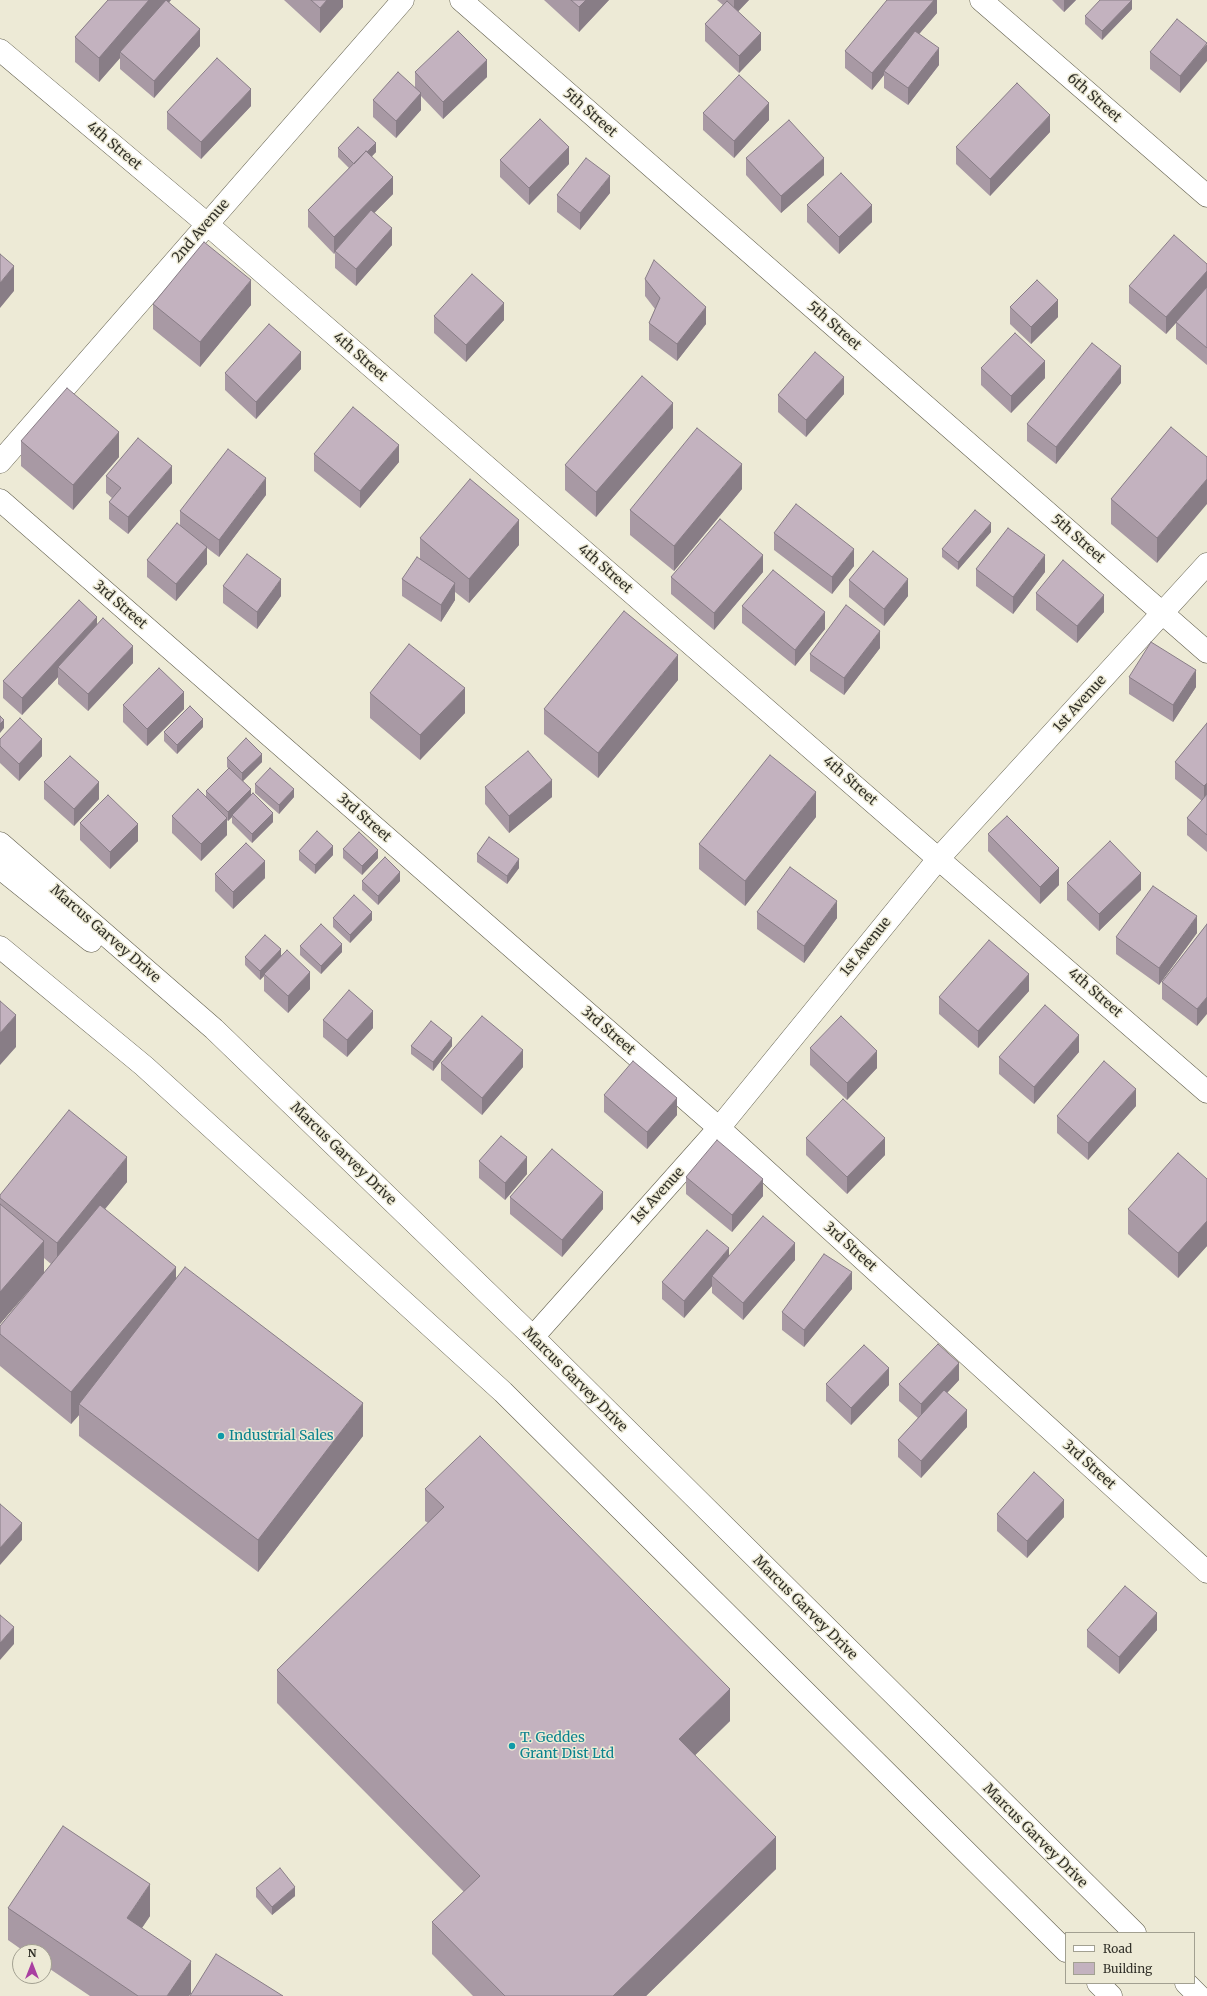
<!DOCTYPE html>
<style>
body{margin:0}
#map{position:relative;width:1207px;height:1996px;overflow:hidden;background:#edead6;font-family:Merriweather,serif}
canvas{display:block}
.legend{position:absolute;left:1065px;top:1932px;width:130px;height:52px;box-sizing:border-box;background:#edead6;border:1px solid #a2a091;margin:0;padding:5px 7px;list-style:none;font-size:12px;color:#323129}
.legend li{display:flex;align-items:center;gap:8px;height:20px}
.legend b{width:20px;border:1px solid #a2a091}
.north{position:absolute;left:12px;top:1944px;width:40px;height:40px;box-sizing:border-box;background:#edead6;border:1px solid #a2a091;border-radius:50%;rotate:0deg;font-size:11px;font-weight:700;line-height:16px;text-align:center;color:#323129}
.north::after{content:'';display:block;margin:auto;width:14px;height:18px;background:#a93fa1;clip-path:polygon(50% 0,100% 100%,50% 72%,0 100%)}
</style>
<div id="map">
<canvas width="1207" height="1996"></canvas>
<ul class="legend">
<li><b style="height:5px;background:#fff"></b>Road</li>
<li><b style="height:11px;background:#c3b2bf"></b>Building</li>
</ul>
<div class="north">N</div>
</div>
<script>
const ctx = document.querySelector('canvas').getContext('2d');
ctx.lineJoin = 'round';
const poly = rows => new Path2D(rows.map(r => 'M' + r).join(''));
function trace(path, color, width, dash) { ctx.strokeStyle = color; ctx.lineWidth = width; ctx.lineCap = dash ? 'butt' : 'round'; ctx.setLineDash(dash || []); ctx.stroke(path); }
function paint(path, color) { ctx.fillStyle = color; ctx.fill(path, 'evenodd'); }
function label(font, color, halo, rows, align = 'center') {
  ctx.font = font + ' Merriweather,serif'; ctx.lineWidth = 3; ctx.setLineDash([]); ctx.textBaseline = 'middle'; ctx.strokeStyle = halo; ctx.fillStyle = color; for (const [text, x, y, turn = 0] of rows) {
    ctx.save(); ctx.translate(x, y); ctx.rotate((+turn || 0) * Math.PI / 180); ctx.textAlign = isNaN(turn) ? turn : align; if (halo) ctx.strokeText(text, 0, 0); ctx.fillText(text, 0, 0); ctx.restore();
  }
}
const minor = poly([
 [461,0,1207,652],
 [981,0,1207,196],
 [0,50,207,224,1207,1092],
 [0,462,403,0],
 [0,500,719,1128,1207,1572],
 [533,1337,719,1128,939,858,1207,564]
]);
const highway = poly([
 [0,843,214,1029,533,1337,1135,1933],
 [0,868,91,941],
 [0,947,144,1066,503,1392,1066,1951],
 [1098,1983,1111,1996],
 [1186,1983,1199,1996]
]);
const wall = poly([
 [108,0,171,0,169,2,200,46,154,98,120,69,120,58,99,82,75,62,75,37],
 [284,0,343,0,343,7,320,33],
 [544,0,609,0,579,32],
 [717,0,749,0,738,11,761,50,739,73,705,41,705,24,723,5],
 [937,0,937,13,919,34,939,65,908,105,884,88,884,75,872,90,845,68,845,51],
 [1052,0,1076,0,1064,12],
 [1132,9,1102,40,1085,24,1085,16],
 [1207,43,1180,93,1150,69,1150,52],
 [415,72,487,77,443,119,421,96,421,110,396,138,373,117,373,100,415,87],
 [251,106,201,159,167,129,167,112],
 [703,113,769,120,734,158,703,130],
 [1050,132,990,196,956,164,956,147],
 [338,148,376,152,372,156,393,194,374,213,392,245,356,286,335,268,335,253,334,254,308,227,308,210,349,168,338,157],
 [746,158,824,175,781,213,746,175],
 [500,160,569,164,529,205,500,177],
 [610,193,580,230,557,212,557,195],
 [807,205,872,222,839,254,807,222],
 [1207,264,1207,365,1176,339,1176,323,1166,334,1129,303,1129,286],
 [645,279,706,324,677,361,649,340,649,323,655,309,645,296],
 [153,304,251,305,200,367,153,329],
 [1010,307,1058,317,1031,344,1010,324],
 [434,316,504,320,466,362,434,333],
 [981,368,1045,378,1011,413,981,385],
 [301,369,256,419,225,390,225,373],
 [1121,383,1056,464,1027,441,1027,424],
 [844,394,806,437,778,412,778,395],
 [1171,427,1157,563,1111,524,1111,499],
 [673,428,596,517,565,490,565,465],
 [21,441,119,457,73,510,21,466],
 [314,454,399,462,360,508,314,471],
 [106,476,172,483,128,534,109,519,109,502,112,498,106,493],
 [742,489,674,571,630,535,630,510],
 [266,495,219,557,207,548,207,564,176,601,147,577,147,560,180,526,180,511],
 [991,532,958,570,942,557,942,549],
 [774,533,854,566,832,594,774,550],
 [420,538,519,545,469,603,455,592,455,600,441,622,402,596,402,579,420,560],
 [976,569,1045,572,1013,614,976,586],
 [763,572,714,630,671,594,671,577],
 [849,580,908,596,884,626,849,597],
 [223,586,281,596,257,629,223,603],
 [1036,593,1104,612,1077,643,1036,610],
 [742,606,825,629,795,666,742,623],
 [97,625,133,663,88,711,58,684,58,677,22,715,3,698,3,681],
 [880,648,844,695,810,671,810,654],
 [1129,677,1196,687,1173,722,1129,694],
 [678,680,598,778,544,734,544,709],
 [370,693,465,713,420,760,370,718],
 [123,705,184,709,147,746,123,722],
 [1207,723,1207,852,1187,835,1187,818,1202,801,1175,779,1175,762],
 [203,727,177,754,164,741,164,732],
 [0,739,42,756,19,781,0,763],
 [227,758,262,762,243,781,251,795,273,822,252,843,232,823,232,817,228,821,227,820,227,835,201,861,172,833,172,816,206,797,206,791,229,769,227,767],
 [44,782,99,799,74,826,44,799],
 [255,784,294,797,279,814,255,793],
 [485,787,552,797,509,833,485,804],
 [816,817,745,906,699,869,699,844],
 [80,823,138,841,110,869,80,840],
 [988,834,1059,885,1040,904,988,851],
 [343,849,378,858,362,875,343,858],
 [299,851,333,855,315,874,299,860],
 [477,854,519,868,507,884,477,862],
 [215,874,265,878,233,909,215,891],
 [362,881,400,881,378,905,362,890],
 [1067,883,1141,890,1099,931,1067,900],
 [757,912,837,918,804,963,757,929],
 [333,918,372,920,350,943,333,927],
 [1207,924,1197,1026,1162,999,1162,982],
 [1197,933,1159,985,1116,954,1116,937],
 [300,946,342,952,321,974,300,955],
 [281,956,310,989,288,1013,264,991,264,976,260,980,245,965,245,957],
 [1029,991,978,1048,939,1014,939,997],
 [323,1020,373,1028,347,1057,323,1037],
 [411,1046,452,1046,433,1071,411,1054],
 [810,1048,877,1068,847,1100,810,1065],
 [1079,1052,1034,1104,999,1074,999,1057],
 [441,1063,523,1067,482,1115,441,1080],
 [604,1095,677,1115,647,1149,604,1112],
 [1136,1106,1088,1160,1057,1133,1057,1116],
 [806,1138,885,1155,847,1194,806,1155],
 [479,1161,527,1174,505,1200,479,1178],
 [686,1177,763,1196,732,1232,686,1194],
 [1207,1179,1207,1246,1178,1278,1128,1234,1128,1209],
 [127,1182,105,1209,176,1279,363,1436,258,1572,79,1436,79,1415,71,1424,0,1366,0,1326,34,1284,0,1324,0,1195],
 [44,1258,51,1264,44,1273],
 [510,1197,603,1209,562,1257,510,1214],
 [729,1256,795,1260,743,1320,712,1293,712,1286,684,1318,662,1299,662,1282],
 [852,1289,804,1347,782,1330,782,1312],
 [959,1380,947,1393,967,1427,921,1478,898,1457,898,1440,918,1418,899,1401,899,1384],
 [826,1384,889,1385,851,1425,826,1401],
 [425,1489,730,1721,695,1755,776,1869,646,1996,473,1996,432,1954,432,1922,464,1892,277,1703,277,1670,428,1523,425,1521],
 [997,1514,1064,1517,1027,1558,997,1531],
 [1087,1630,1157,1630,1119,1674,1087,1647],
 [256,1888,295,1896,272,1915,256,1897],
 [8,1908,150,1916,142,1928,189,1996,90,1996,44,1965,44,1952,25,1952,8,1940]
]);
const shadedWall = poly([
 [149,0,171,0,123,55,120,52,120,58,99,82,99,58],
 [327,0,343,0,343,7,320,33,320,8],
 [586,0,609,0,579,32,579,7],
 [734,0,749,0,734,16],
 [934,0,937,0,937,13,886,73,884,71,884,75,872,90,872,73],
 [1064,0,1076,0,1064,12],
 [1132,0,1132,9,1102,40,1102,31],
 [200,29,200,46,154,98,154,81],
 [761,33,761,50,739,73,739,56],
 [1207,44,1207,61,1180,93,1180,76],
 [939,48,939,65,908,105,908,88],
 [487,60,487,77,443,119,443,102],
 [251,89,251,106,201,159,201,142],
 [421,93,421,110,396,138,396,121],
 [769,103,769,120,734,158,734,141],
 [1050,115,1050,132,990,196,990,179],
 [376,143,376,152,355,174,355,165],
 [569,147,569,164,529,205,529,188],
 [824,158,824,175,781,213,781,196],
 [610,176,610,193,580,230,580,213],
 [393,177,393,194,336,252,335,251,334,254,334,237],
 [872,205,872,222,839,254,839,237],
 [392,228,392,245,356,286,356,269],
 [14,266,14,291,0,308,0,283],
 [1207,271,1207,288,1166,334,1166,317],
 [251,280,251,305,200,367,200,342],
 [1058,300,1058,317,1031,344,1031,327],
 [504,303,504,320,466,362,466,345],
 [706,307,706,324,677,361,677,344],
 [301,352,301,369,256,419,256,402],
 [1045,361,1045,378,1011,413,1011,396],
 [1121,366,1121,383,1056,464,1056,447],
 [844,377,844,394,806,437,806,420],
 [673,403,673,428,596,517,596,492],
 [119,432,119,457,73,510,73,485],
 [399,445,399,462,360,508,360,491],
 [742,464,742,489,674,571,674,546],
 [172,466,172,483,128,534,128,517],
 [266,478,266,495,219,557,219,540],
 [1207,479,1207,504,1157,563,1157,538],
 [519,520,519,545,469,603,469,579],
 [991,523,991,532,958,570,958,562],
 [207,547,207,564,176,601,176,584],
 [854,549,854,566,832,594,832,577],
 [763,555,763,572,714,630,714,613],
 [1045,555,1045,572,1013,614,1013,597],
 [281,579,281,596,257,629,257,612],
 [908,579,908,596,884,626,884,609],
 [455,583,455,600,441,622,441,605],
 [1104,595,1104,612,1077,643,1077,626],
 [825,612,825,629,795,666,795,650],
 [97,617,97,634,58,667,58,677,22,715,22,698],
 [880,631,880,648,844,695,844,678],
 [133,646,133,663,88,711,88,694],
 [678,655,678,680,598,778,598,753],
 [1196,670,1196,687,1173,722,1173,705],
 [465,688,465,713,420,760,420,735],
 [184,692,184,709,147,746,147,729],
 [203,719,203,727,177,754,177,745],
 [4,720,4,728,0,733,0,724],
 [42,739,42,756,19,781,19,764],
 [262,754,262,762,242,782,242,773],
 [552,780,552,797,509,833,509,816],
 [99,782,99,799,74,826,74,809],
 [1207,783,1207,800,1204,803,1204,786],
 [251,789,251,798,232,815,232,817,228,821,228,812],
 [294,789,294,797,279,814,279,805],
 [816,792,816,817,745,906,745,881],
 [273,813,273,822,252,843,252,834],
 [227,818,227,835,201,861,201,844],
 [138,824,138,841,110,869,110,852],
 [333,846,333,855,315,874,315,865],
 [378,850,378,858,362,875,362,866],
 [519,859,519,868,507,884,507,876],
 [265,861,265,878,233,909,233,892],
 [1059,868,1059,885,1040,904,1040,887],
 [400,872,400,881,378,905,378,896],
 [1141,873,1141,890,1099,931,1099,914],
 [837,901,837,918,804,963,804,946],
 [372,912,372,920,350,943,350,935],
 [1197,916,1197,933,1159,985,1159,968],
 [342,944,342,952,321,974,321,966],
 [281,949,281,958,264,974,264,976,260,980,260,971],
 [310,972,310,989,288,1013,288,996],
 [1029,974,1029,991,978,1048,978,1031],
 [1207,997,1207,1014,1197,1026,1197,1009],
 [373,1011,373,1028,347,1057,347,1040],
 [16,1015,16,1047,0,1065,0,1033],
 [1079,1035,1079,1052,1034,1104,1034,1087],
 [452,1038,452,1046,433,1071,433,1062],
 [523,1050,523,1067,482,1115,482,1098],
 [877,1051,877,1068,847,1100,847,1083],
 [1136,1089,1136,1106,1088,1160,1088,1143],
 [677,1098,677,1115,647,1149,647,1132],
 [885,1138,885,1155,847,1194,847,1177],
 [127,1157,127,1182,57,1268,57,1243],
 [527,1157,527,1174,505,1200,505,1183],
 [763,1179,763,1196,732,1232,732,1215],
 [603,1192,603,1209,562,1257,562,1240],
 [1207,1221,1207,1246,1178,1278,1178,1253],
 [44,1241,44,1273,0,1324,0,1292],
 [795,1243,795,1260,743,1320,743,1303],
 [729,1248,729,1265,712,1276,712,1286,684,1318,684,1301],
 [176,1267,176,1299,79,1404,79,1415,71,1424,71,1392],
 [852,1272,852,1289,804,1347,804,1330],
 [959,1363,959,1380,921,1421,921,1404],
 [889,1368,889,1385,851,1425,851,1408],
 [363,1403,363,1436,258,1572,258,1540],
 [967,1410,967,1427,921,1478,921,1461],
 [1064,1500,1064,1517,1027,1558,1027,1541],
 [22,1523,22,1540,0,1565,0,1548],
 [1157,1613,1157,1630,1119,1674,1119,1657],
 [14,1627,14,1644,0,1660,0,1643],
 [730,1689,730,1721,679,1771,679,1739],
 [776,1837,776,1869,646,1996,613,1996],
 [150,1884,150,1916,127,1950,127,1918],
 [295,1887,295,1896,272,1915,272,1907],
 [191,1961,191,1994,189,1996,167,1996]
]);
const building = poly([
 [108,0,149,0,99,58,75,37,108,0],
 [166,0,200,29,154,81,120,52,166,0],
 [311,0,327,0,320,8,311,0],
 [571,0,586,0,579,7,571,0],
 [887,0,934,0,872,73,845,51,887,0],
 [1100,0,1132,0,1102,31,1085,16,1100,0],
 [727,1,761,33,739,56,705,24,727,1],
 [1177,19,1207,43,1180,76,1150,52,1177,19],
 [458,31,487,60,443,102,415,72,458,31],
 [915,31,939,48,908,88,884,71,915,31],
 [217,58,251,89,201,142,167,112,217,58],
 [398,72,421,93,396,121,373,100,398,72],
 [739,75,769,103,734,141,703,113,739,75],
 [1017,83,1050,115,990,179,956,147,1017,83],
 [540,119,569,147,529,188,500,160,540,119],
 [789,120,824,158,781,196,746,158,789,120],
 [358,127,376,143,367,152,366,151,354,164,338,148,358,127],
 [366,151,393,177,334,237,308,210,366,151],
 [586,158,610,176,580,213,557,195,586,158],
 [841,173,872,205,839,237,807,205,841,173],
 [371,210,392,228,356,269,335,251,371,210],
 [1174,235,1207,264,1207,271,1166,317,1129,286,1174,235],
 [204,242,251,280,200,342,153,304,204,242],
 [0,254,14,266,0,283,0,254],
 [654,260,706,307,677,344,649,323,660,298,645,279,654,260],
 [472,274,504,303,466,345,434,316,472,274],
 [1037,280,1058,300,1031,327,1010,307,1037,280],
 [1207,287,1207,348,1176,322,1207,287],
 [269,324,301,352,256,402,225,373,269,324],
 [1015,333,1045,361,1011,396,981,368,1015,333],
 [1092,343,1121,366,1056,447,1027,424,1092,343],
 [815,352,844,377,806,420,778,395,815,352],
 [642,376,673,403,596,492,565,465,642,376],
 [67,388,119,432,73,485,21,441,67,388],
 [353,407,399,445,360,491,314,454,353,407],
 [1171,427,1207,457,1207,479,1157,538,1111,499,1171,427],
 [697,428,742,464,674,546,630,510,697,428],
 [138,438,172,466,128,517,109,502,121,488,106,476,138,438],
 [228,449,266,478,219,540,180,511,228,449],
 [470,479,519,520,469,579,420,538,470,479],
 [796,504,854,549,832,577,774,533,796,504],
 [975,510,991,523,958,562,942,549,975,510],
 [720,519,763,555,714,613,671,577,720,519],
 [177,523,207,547,176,584,147,560,177,523],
 [1008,528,1045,555,1013,597,976,569,1008,528],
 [873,551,908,579,884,609,849,580,873,551],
 [247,554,281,579,257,612,223,586,247,554],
 [417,557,455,583,441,605,402,579,417,557],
 [1063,560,1104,595,1077,626,1036,593,1063,560],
 [773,570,825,612,795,650,742,606,773,570],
 [79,600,97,617,22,698,3,681,79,600],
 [846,605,880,631,844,678,810,654,846,605],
 [624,611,678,655,598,753,544,709,624,611],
 [103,618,133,646,88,694,58,667,103,618],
 [1151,642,1196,670,1173,705,1129,677,1151,642],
 [409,644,465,688,420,735,370,693,409,644],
 [159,668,184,692,147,729,123,705,159,668],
 [190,706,203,719,177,745,164,732,190,706],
 [0,716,4,720,0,724,0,716],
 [20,718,42,739,19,764,0,746,0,739,20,718],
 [1207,723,1207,783,1204,786,1175,762,1207,723],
 [246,738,262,754,242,773,227,758,246,738],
 [528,751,552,780,509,816,485,787,528,751],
 [770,755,816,792,745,881,699,844,770,755],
 [70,756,99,782,74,809,44,782,70,756],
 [229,768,251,789,228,812,206,791,229,768],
 [270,768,294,789,279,805,255,784,270,768],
 [198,789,227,818,201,844,172,816,198,789],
 [253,793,273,813,252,834,232,815,253,793],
 [1207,794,1207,835,1187,818,1207,794],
 [108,795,138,824,110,852,80,823,108,795],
 [1007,816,1059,868,1040,887,988,834,1007,816],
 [317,831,333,846,315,865,299,851,317,831],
 [359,832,378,850,362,866,343,849,359,832],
 [489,837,519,859,507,876,477,854,489,837],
 [1110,841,1141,873,1099,914,1067,883,1110,841],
 [246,843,265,861,233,892,215,874,246,843],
 [385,857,400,872,378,896,362,881,385,857],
 [790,867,837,901,804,946,757,912,790,867],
 [1153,886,1197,916,1159,968,1116,937,1153,886],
 [354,895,372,912,350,935,333,918,354,895],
 [321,924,342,944,321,966,300,946,321,924],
 [1207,924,1207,997,1197,1009,1162,982,1207,924],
 [265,935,281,949,260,971,245,957,265,935],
 [989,940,1029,974,978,1031,939,997,989,940],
 [287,950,310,972,288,996,264,974,287,950],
 [349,990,373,1011,347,1040,323,1020,349,990],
 [0,1001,16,1015,0,1033,0,1001],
 [1045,1005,1079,1035,1034,1087,999,1057,1045,1005],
 [482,1016,523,1050,482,1098,441,1063,482,1016],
 [841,1016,877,1051,847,1083,810,1048,841,1016],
 [431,1021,452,1038,433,1062,411,1046,431,1021],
 [633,1061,677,1098,647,1132,604,1095,633,1061],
 [1104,1061,1136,1089,1088,1143,1057,1116,1104,1061],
 [843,1099,885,1138,847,1177,806,1138,843,1099],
 [69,1110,127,1157,57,1243,0,1198,0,1195,69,1110],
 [501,1136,527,1157,505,1183,479,1161,501,1136],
 [717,1140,763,1179,732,1215,686,1177,717,1140],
 [552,1149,603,1192,562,1240,510,1197,552,1149],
 [1178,1153,1207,1179,1207,1221,1178,1253,1128,1209,1178,1153],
 [0,1204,44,1241,0,1292,0,1204],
 [100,1205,176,1267,71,1392,0,1334,0,1326,100,1205],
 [763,1216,795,1243,743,1303,712,1276,763,1216],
 [707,1230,729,1248,684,1301,662,1282,707,1230],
 [824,1254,852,1272,804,1330,782,1312,824,1254],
 [185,1267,363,1403,258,1540,79,1404,185,1267],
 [938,1344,959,1363,921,1404,899,1384,938,1344],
 [864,1345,889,1368,851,1408,826,1384,864,1345],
 [944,1390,967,1410,921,1461,898,1440,944,1390],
 [480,1436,730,1689,679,1739,776,1837,613,1996,505,1996,432,1922,480,1876,277,1670,444,1507,425,1489,480,1436],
 [1034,1472,1064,1500,1027,1541,997,1514,1034,1472],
 [0,1504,22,1523,0,1548,0,1504],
 [1125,1586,1157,1613,1119,1657,1087,1630,1125,1586],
 [0,1615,14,1627,0,1643,0,1615],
 [63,1826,150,1884,127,1918,191,1961,167,1996,138,1996,8,1908,63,1826],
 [280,1868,295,1887,272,1907,256,1888,280,1868],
 [216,1954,283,1996,190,1996,216,1954]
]);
const markers = [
 [221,1436,4,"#0f9aa8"],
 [512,1746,4,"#0f9aa8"]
];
const streetNames = [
 ["6th Street",1094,98,41],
 ["5th Street",590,113,41],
 ["4th Street",114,146,40],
 ["2nd Avenue",201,231,-49],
 ["5th Street",834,326,41],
 ["4th Street",360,357,41],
 ["5th Street",1078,539,41],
 ["4th Street",605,569,41],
 ["3rd Street",120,605,41],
 ["1st Avenue",1080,704,-48],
 ["4th Street",850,781,41],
 ["3rd Street",364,818,41],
 ["Marcus Garvey Drive",105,934,41],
 ["1st Avenue",866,947,-51],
 ["4th Street",1095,993,41],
 ["3rd Street",608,1031,41],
 ["Marcus Garvey Drive",343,1154,44],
 ["1st Avenue",658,1196,-48],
 ["3rd Street",850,1247,42],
 ["Marcus Garvey Drive",575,1380,45],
 ["3rd Street",1089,1465,42],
 ["Marcus Garvey Drive",805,1608,45],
 ["Marcus Garvey Drive",1035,1836,45]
];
const cultureNames = [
 ["Industrial Sales",229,1436],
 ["T. Geddes",520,1738],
 ["Grant Dist Ltd",520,1754]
];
trace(minor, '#646150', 23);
trace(highway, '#646150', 23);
trace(minor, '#fff', 22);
trace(highway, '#fff', 22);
paint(wall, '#a899a4');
paint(shadedWall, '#887d86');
paint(building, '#c3b2bf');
trace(building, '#887d86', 1);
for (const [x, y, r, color] of markers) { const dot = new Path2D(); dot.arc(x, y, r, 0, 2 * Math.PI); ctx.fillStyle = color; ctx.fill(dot); trace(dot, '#edead6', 1.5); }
label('14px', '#323129', '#edead6', streetNames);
label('14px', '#0d838f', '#edead6', cultureNames, 'left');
</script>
